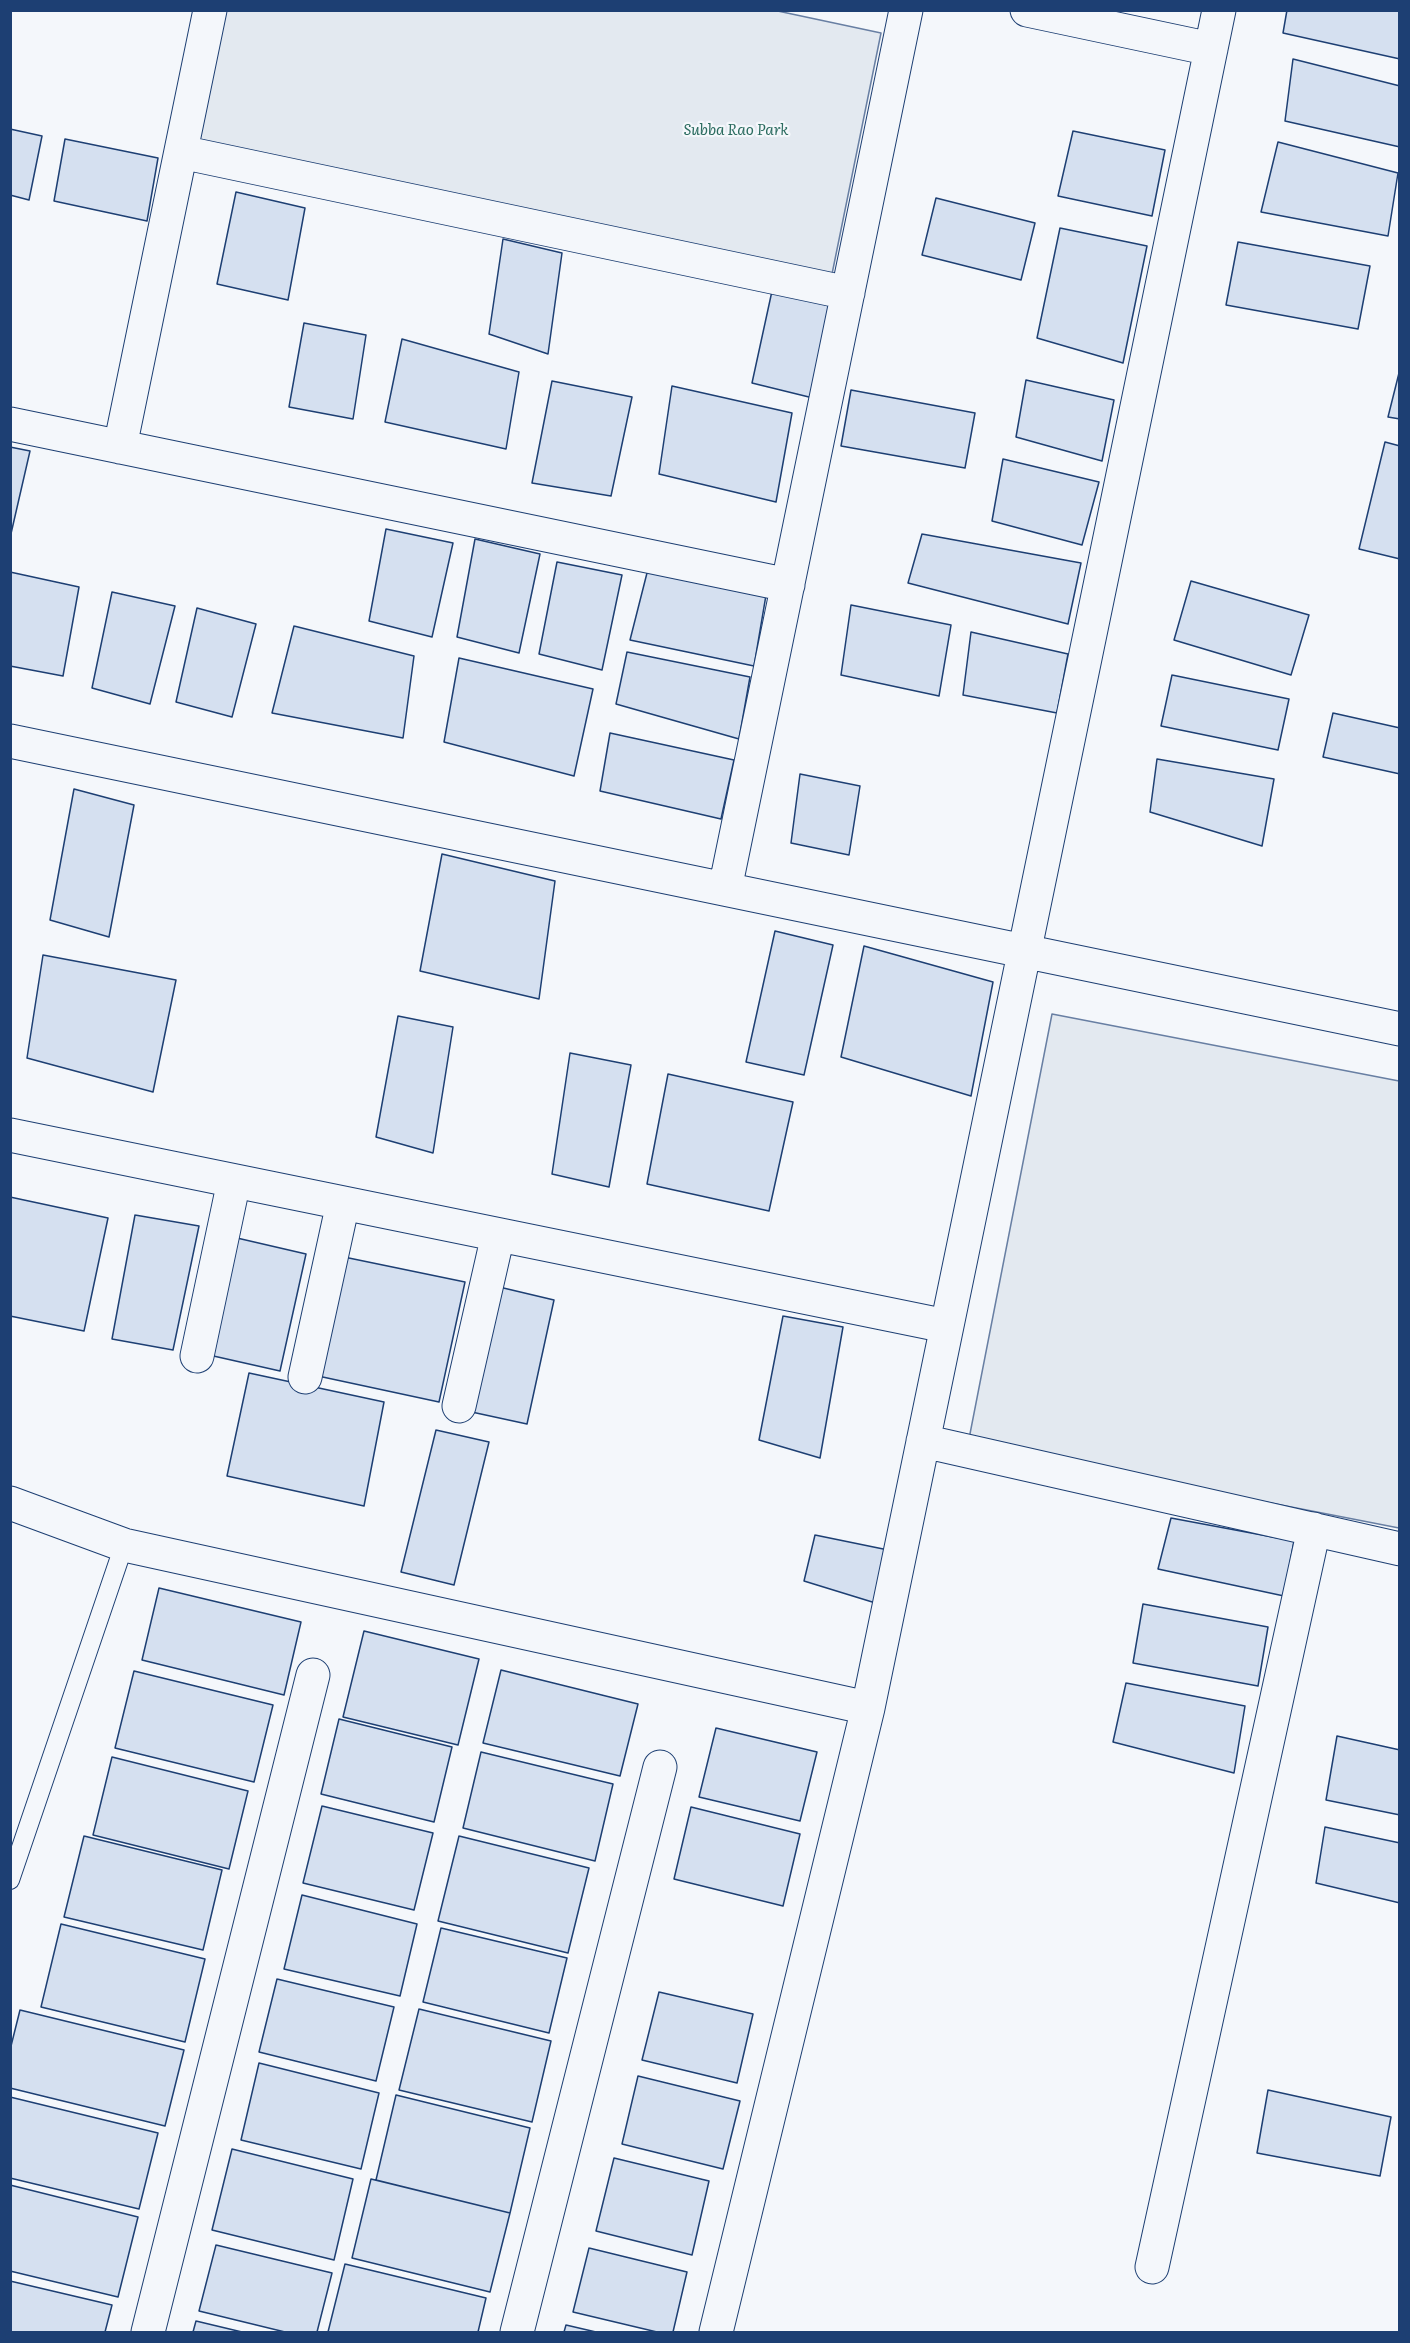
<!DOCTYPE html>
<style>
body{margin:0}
#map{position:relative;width:1410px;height:2343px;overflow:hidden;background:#f4f7fb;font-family:Literata,serif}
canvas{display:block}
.frame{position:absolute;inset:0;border:12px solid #1d3f73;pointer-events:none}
</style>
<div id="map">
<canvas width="1410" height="2343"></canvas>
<div class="frame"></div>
</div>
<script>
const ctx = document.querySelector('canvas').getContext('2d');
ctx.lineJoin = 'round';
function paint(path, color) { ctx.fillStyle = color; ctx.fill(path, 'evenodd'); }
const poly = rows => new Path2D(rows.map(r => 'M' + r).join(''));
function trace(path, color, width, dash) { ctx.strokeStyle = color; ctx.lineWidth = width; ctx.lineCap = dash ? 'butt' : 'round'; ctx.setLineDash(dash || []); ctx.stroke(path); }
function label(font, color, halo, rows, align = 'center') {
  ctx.font = font + ' Literata,serif'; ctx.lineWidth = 4.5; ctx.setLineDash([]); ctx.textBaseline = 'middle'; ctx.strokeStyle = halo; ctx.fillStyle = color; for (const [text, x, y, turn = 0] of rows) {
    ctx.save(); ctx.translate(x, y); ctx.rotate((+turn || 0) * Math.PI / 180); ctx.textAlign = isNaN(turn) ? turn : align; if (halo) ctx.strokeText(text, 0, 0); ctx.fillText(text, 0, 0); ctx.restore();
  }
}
const green = poly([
 [773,10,881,33,832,274,191,144,218,11,773,10],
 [1052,1014,1399,1081,1399,1528,968,1444,1052,1014]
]);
const building = poly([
 [1287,10,1400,10,1400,59,1283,33,1287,10],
 [1293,59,1400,86,1400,147,1285,121,1293,59],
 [10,129,42,136,29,200,10,195,10,129],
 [1073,131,1165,150,1152,216,1058,196,1073,131],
 [65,139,158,158,147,221,54,201,65,139],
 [1278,142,1398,173,1388,236,1261,212,1278,142],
 [236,192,305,208,288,300,217,284,236,192],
 [936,198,1035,223,1021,280,922,255,936,198],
 [1060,228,1147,246,1123,363,1037,338,1060,228],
 [503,239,562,253,548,354,489,334,503,239],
 [1238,242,1370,266,1358,329,1226,305,1238,242],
 [772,291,831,304,813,398,752,383,772,291],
 [304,323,366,335,353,419,289,407,304,323],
 [402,339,519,372,506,449,385,422,402,339],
 [1400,369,1400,419,1388,417,1400,369],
 [1026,380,1114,400,1102,461,1016,437,1026,380],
 [552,381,632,397,611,496,532,483,552,381],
 [672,386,792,413,776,502,659,474,672,386],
 [851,390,975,413,965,468,841,446,851,390],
 [1385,442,1400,446,1400,559,1359,549,1385,442],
 [10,447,30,451,10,538,10,447],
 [1003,459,1099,482,1082,545,992,521,1003,459],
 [386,529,453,543,432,637,369,621,386,529],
 [922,534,1081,563,1068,624,908,583,922,534],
 [475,539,540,554,519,653,457,637,475,539],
 [557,562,622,575,602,670,539,654,557,562],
 [648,569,766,595,754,666,630,640,648,569],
 [10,572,79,587,63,676,10,666,10,572],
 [1191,581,1309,615,1291,675,1174,640,1191,581],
 [112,592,175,606,150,704,92,688,112,592],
 [851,605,951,625,939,696,841,675,851,605],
 [197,608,256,624,232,717,176,702,197,608],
 [294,626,414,656,403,738,272,713,294,626],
 [971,632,1068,654,1057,713,963,695,971,632],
 [627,652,750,677,739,739,616,704,627,652],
 [459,658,593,689,574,776,444,742,459,658],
 [1172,675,1289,699,1278,750,1161,726,1172,675],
 [1333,713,1400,728,1400,774,1323,757,1333,713],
 [610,733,734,760,721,819,600,791,610,733],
 [1157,759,1274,779,1262,846,1150,812,1157,759],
 [800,774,860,786,849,855,791,843,800,774],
 [74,789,134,805,109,937,50,920,74,789],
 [442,854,555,881,539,999,420,971,442,854],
 [775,931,833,945,804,1075,746,1062,775,931],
 [864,946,993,982,971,1096,841,1057,864,946],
 [43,955,176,980,153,1092,27,1058,43,955],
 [398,1016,453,1027,433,1153,376,1137,398,1016],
 [570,1053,631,1065,609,1187,552,1174,570,1053],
 [668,1074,793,1102,769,1211,647,1184,668,1074],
 [10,1197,108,1218,84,1331,10,1316,10,1197],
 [135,1215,199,1226,173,1350,112,1339,135,1215],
 [237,1238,306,1254,280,1371,209,1355,237,1238],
 [344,1257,465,1282,439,1402,318,1376,344,1257],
 [495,1286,554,1300,527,1424,467,1411,495,1286],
 [783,1316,843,1327,820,1458,759,1440,783,1316],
 [249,1373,384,1402,364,1506,227,1476,249,1373],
 [436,1430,489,1442,454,1585,401,1572,436,1430],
 [1171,1518,1294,1541,1284,1596,1158,1569,1171,1518],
 [815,1535,893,1551,882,1605,804,1581,815,1535],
 [159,1588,301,1622,284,1695,142,1660,159,1588],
 [1143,1604,1268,1627,1258,1686,1133,1663,1143,1604],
 [364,1631,479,1659,458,1745,343,1717,364,1631],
 [501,1670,638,1704,620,1776,483,1743,501,1670],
 [134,1671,273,1705,254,1782,115,1748,134,1671],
 [1126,1683,1245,1706,1234,1773,1113,1742,1126,1683],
 [339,1719,452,1747,434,1822,321,1794,339,1719],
 [716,1728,817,1752,800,1821,699,1797,716,1728],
 [1337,1736,1400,1750,1400,1815,1326,1800,1337,1736],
 [481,1752,613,1784,595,1861,463,1828,481,1752],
 [112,1757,248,1791,229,1869,93,1835,112,1757],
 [322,1806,433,1833,414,1910,303,1883,322,1806],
 [691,1807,800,1834,783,1906,674,1879,691,1807],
 [1325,1827,1400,1843,1400,1903,1316,1883,1325,1827],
 [84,1836,222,1870,203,1950,64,1917,84,1836],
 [459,1836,589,1868,568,1953,438,1921,459,1836],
 [302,1895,417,1924,400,1996,284,1969,302,1895],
 [61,1924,205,1959,185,2042,41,2007,61,1924],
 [441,1928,567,1958,549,2033,423,2002,441,1928],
 [277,1979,394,2007,376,2081,259,2052,277,1979],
 [659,1992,753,2014,737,2083,642,2060,659,1992],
 [419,2009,551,2041,532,2122,399,2090,419,2009],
 [20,2010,184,2050,165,2126,10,2088,10,2050,20,2010],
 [259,2063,379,2093,361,2169,241,2140,259,2063],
 [638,2076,740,2101,723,2169,622,2144,638,2076],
 [1268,2090,1391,2117,1380,2176,1257,2153,1268,2090],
 [396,2095,530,2128,510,2213,376,2180,396,2095],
 [10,2097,158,2133,139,2209,10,2178,10,2097],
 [232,2149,353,2179,334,2260,212,2230,232,2149],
 [614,2158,709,2181,692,2255,596,2231,614,2158],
 [371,2179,510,2213,490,2292,352,2258,371,2179],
 [10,2185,138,2217,118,2297,10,2271,10,2185],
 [216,2245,332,2273,317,2332,285,2332,199,2311,216,2245],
 [589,2248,687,2272,673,2332,657,2332,573,2312,589,2248],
 [345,2264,486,2298,478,2332,328,2332,345,2264],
 [10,2281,112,2305,105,2332,10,2332,10,2281],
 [196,2321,242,2332,193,2332,196,2321],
 [566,2325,596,2332,564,2332,566,2325]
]);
const service = poly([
 [10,1880,124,1545]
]);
const minor = poly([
 [1027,10,1211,49],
 [181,152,848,293],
 [10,424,788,585],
 [120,447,210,10],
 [10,741,1400,1029],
 [725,889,906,10],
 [10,1135,946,1326],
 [197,1356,234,1181],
 [305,1377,343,1203],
 [459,1406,498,1235],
 [923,1441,1400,1549],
 [10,1503,124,1545,868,1708],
 [1152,2267,1314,1529],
 [148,2332,313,1675],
 [517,2332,660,1767],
 [716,2332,868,1708,1219,10]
]);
const parkNames = [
 ["Subba Rao Park",736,131]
];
paint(green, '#e3e9f0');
trace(green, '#687fa3', 1.5);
paint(building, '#d5e0f0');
trace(building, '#1d3f73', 1.5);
trace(service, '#1d3f73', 20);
trace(minor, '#1d3f73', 35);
trace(service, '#f4f7fb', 18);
trace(minor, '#f4f7fb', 33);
label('italic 15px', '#2c6c60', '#f4f7fb', parkNames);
</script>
